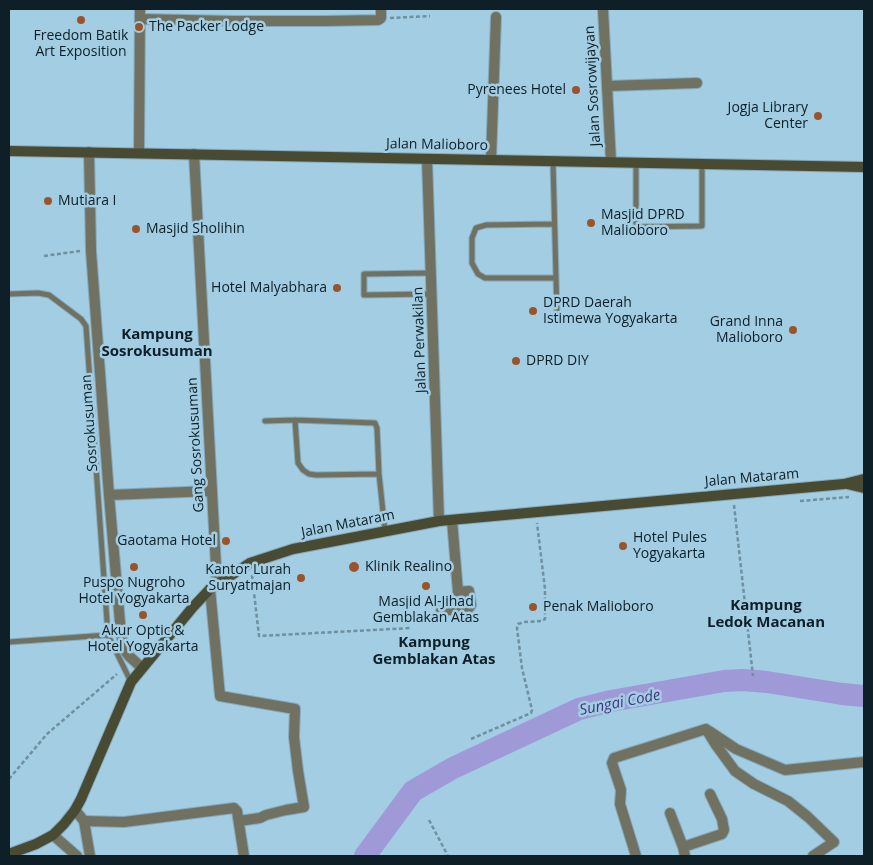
<!DOCTYPE html>
<style>
body{margin:0}
#map{position:relative;width:873px;height:865px;overflow:hidden;background:#a2cde2;font-family:"Open Sans",sans-serif}
canvas{display:block}
.frame{position:absolute;inset:0;border:10px solid #0e1f27;pointer-events:none}
</style>
<div id="map">
<canvas width="873" height="865"></canvas>
<div class="frame"></div>
</div>
<script>
const ctx = document.querySelector('canvas').getContext('2d');
ctx.lineJoin = 'round';
const poly = rows => new Path2D(rows.map(r => 'M' + r).join(''));
function trace(path, color, width, dash) { ctx.strokeStyle = color; ctx.lineWidth = width; ctx.lineCap = dash ? 'butt' : 'round'; ctx.setLineDash(dash || []); ctx.stroke(path); }
function label(font, color, halo, rows, align = 'center') {
  ctx.font = font + ' "Open Sans",sans-serif'; ctx.lineWidth = 5; ctx.setLineDash([]); ctx.textBaseline = 'middle'; ctx.strokeStyle = halo; ctx.fillStyle = color; for (const [text, x, y, turn = 0] of rows) {
    ctx.save(); ctx.translate(x, y); ctx.rotate((+turn || 0) * Math.PI / 180); ctx.textAlign = isNaN(turn) ? turn : align; if (halo) ctx.strokeText(text, 0, 0); ctx.fillText(text, 0, 0); ctx.restore();
  }
}
const river = poly([
 [365,856,413,791,453,768,579,709,611,701,724,681,743,680,767,682,842,694,864,696]
]);
const path = poly([
 [390,18,430,16],
 [44,256,80,251],
 [800,501,849,497],
 [734,505,753,676],
 [252,575,259,636,411,628],
 [471,739,531,713,532,710,522,668,517,628,518,624,524,622,542,621,545,619,545,589,537,523],
 [9,779,47,734,117,674],
 [429,820,448,856]
]);
const service = poly([
 [553,162,557,316],
 [636,163,636,227,702,226,702,164],
 [554,224,486,225,476,228,472,238,472,263,478,274,485,278,556,278],
 [431,273,364,274,364,295,431,294],
 [9,294,38,293,49,295,81,319,86,326,108,635,131,682],
 [295,420,298,463,303,470,309,474,316,475,379,474],
 [265,421,295,420,375,423,377,428,379,474,385,531],
 [9,642,108,635]
]);
const minor = poly([
 [140,19,233,21,325,21,378,20,381,18,381,9],
 [607,86,697,83],
 [89,152,91,251,109,495,121,634,125,651,129,656,142,668],
 [194,154,217,585],
 [491,160,496,17],
 [109,495,212,491],
 [210,589,220,696,295,709,294,737,298,771,304,807,286,810,266,815,260,818,239,821],
 [441,611,469,608,471,605,469,591,458,592,452,520],
 [706,729,716,745,735,771,754,784,788,801,808,817,834,842,813,856],
 [709,731,736,749,785,770,864,762],
 [670,813,683,847],
 [84,821,124,822,234,808,237,811,244,856],
 [636,856,620,804,621,790,612,763,614,758,706,729],
 [685,856,683,847,722,834,724,830,722,819,710,794]
]);
const tertiary = poly([
 [603,9,611,162],
 [139,153,140,9],
 [427,159,439,521],
 [75,810,84,821,90,856],
 [53,835,77,856]
]);
const secondary = poly([
 [9,151,864,167],
 [847,484,864,488],
 [9,854,36,844,53,835,64,824,75,810,81,799,131,682,193,607,210,589,250,563,293,549,439,521,844,484,864,479]
]);
const markers = [
 [81,20,5,"#9a542b"],
 [139,27,5,"#9a542b"],
 [576,90,5,"#9a542b"],
 [818,116,5,"#9a542b"],
 [48,201,5,"#9a542b"],
 [591,223,5,"#9a542b"],
 [136,229,5,"#9a542b"],
 [337,288,5,"#9a542b"],
 [533,311,5,"#9a542b"],
 [793,330,5,"#9a542b"],
 [516,361,5,"#9a542b"],
 [226,541,5,"#9a542b"],
 [623,546,5,"#9a542b"],
 [134,567,5,"#9a542b"],
 [354,567,6,"#9a542b"],
 [301,578,5,"#9a542b"],
 [426,586,5,"#9a542b"],
 [533,607,5,"#9a542b"],
 [143,615,5,"#9a542b"]
];
const poiNames = [
 ["The Packer Lodge",149,27],
 ["Freedom Batik",81,36,"center"],
 ["Art Exposition",81,52,"center"],
 ["Pyrenees Hotel",566,90,"right"],
 ["Jogja Library",808,108,"right"],
 ["Center",808,124,"right"],
 ["Mutiara I",58,201],
 ["Masjid DPRD",601,215],
 ["Malioboro",601,231],
 ["Masjid Sholihin",146,229],
 ["Hotel Malyabhara",327,288,"right"],
 ["DPRD Daerah",543,303],
 ["Istimewa Yogyakarta",543,319],
 ["Grand Inna",783,322,"right"],
 ["Malioboro",783,338,"right"],
 ["DPRD DIY",526,361],
 ["Hotel Pules",633,538],
 ["Yogyakarta",633,554],
 ["Gaotama Hotel",216,541,"right"],
 ["Klinik Realino",365,567],
 ["Kantor Lurah",291,570,"right"],
 ["Suryatmajan",291,586,"right"],
 ["Puspo Nugroho",134,583,"center"],
 ["Hotel Yogyakarta",134,599,"center"],
 ["Masjid Al-Jihad",426,602,"center"],
 ["Gemblakan Atas",426,618,"center"],
 ["Penak Malioboro",543,607],
 ["Akur Optic &",143,631,"center"],
 ["Hotel Yogyakarta",143,647,"center"]
];
const streetNames = [
 ["Jalan Sosrowijayan",593,86,-93],
 ["Jalan Malioboro",437,145,1],
 ["Jalan Perwakilan",420,340,-92],
 ["Sosrokusuman",90,423,-94],
 ["Gang Sosrokusuman",196,445,-93],
 ["Jalan Mataram",752,478,-5],
 ["Jalan Mataram",348,524,-11]
];
const neighbourhoodNames = [
 ["Kampung",157,335],
 ["Sosrokusuman",157,352],
 ["Kampung",766,606],
 ["Ledok Macanan",766,623],
 ["Kampung",434,643],
 ["Gemblakan Atas",434,660]
];
const waterNames = [
 ["Sungai Code",620,703,-11]
];
trace(river, '#a099d7', 22);
trace(service, '#84aabd', 7);
trace(minor, '#84aabd', 12);
trace(tertiary, '#84aabd', 12);
trace(secondary, '#84aabd', 12);
trace(path, '#6e90a0', 2.5, [4, 2.5]);
trace(service, '#717161', 5);
trace(minor, '#717161', 10);
trace(tertiary, '#717161', 10);
trace(secondary, '#494a32', 10);
for (const [x, y, r, color] of markers) { const dot = new Path2D(); dot.arc(x, y, r, 0, 2 * Math.PI); ctx.fillStyle = color; ctx.fill(dot); trace(dot, '#a2cde2', 2); }
label('14px', '#0e1f27', '#a2cde2', poiNames, 'left');
label('14px', '#0e1f27', '#a2cde2', streetNames);
label('bold 15px', '#0e1f27', '#a2cde2', neighbourhoodNames);
label('italic 15px', '#42337d', '#a2cde2', waterNames);
</script>
